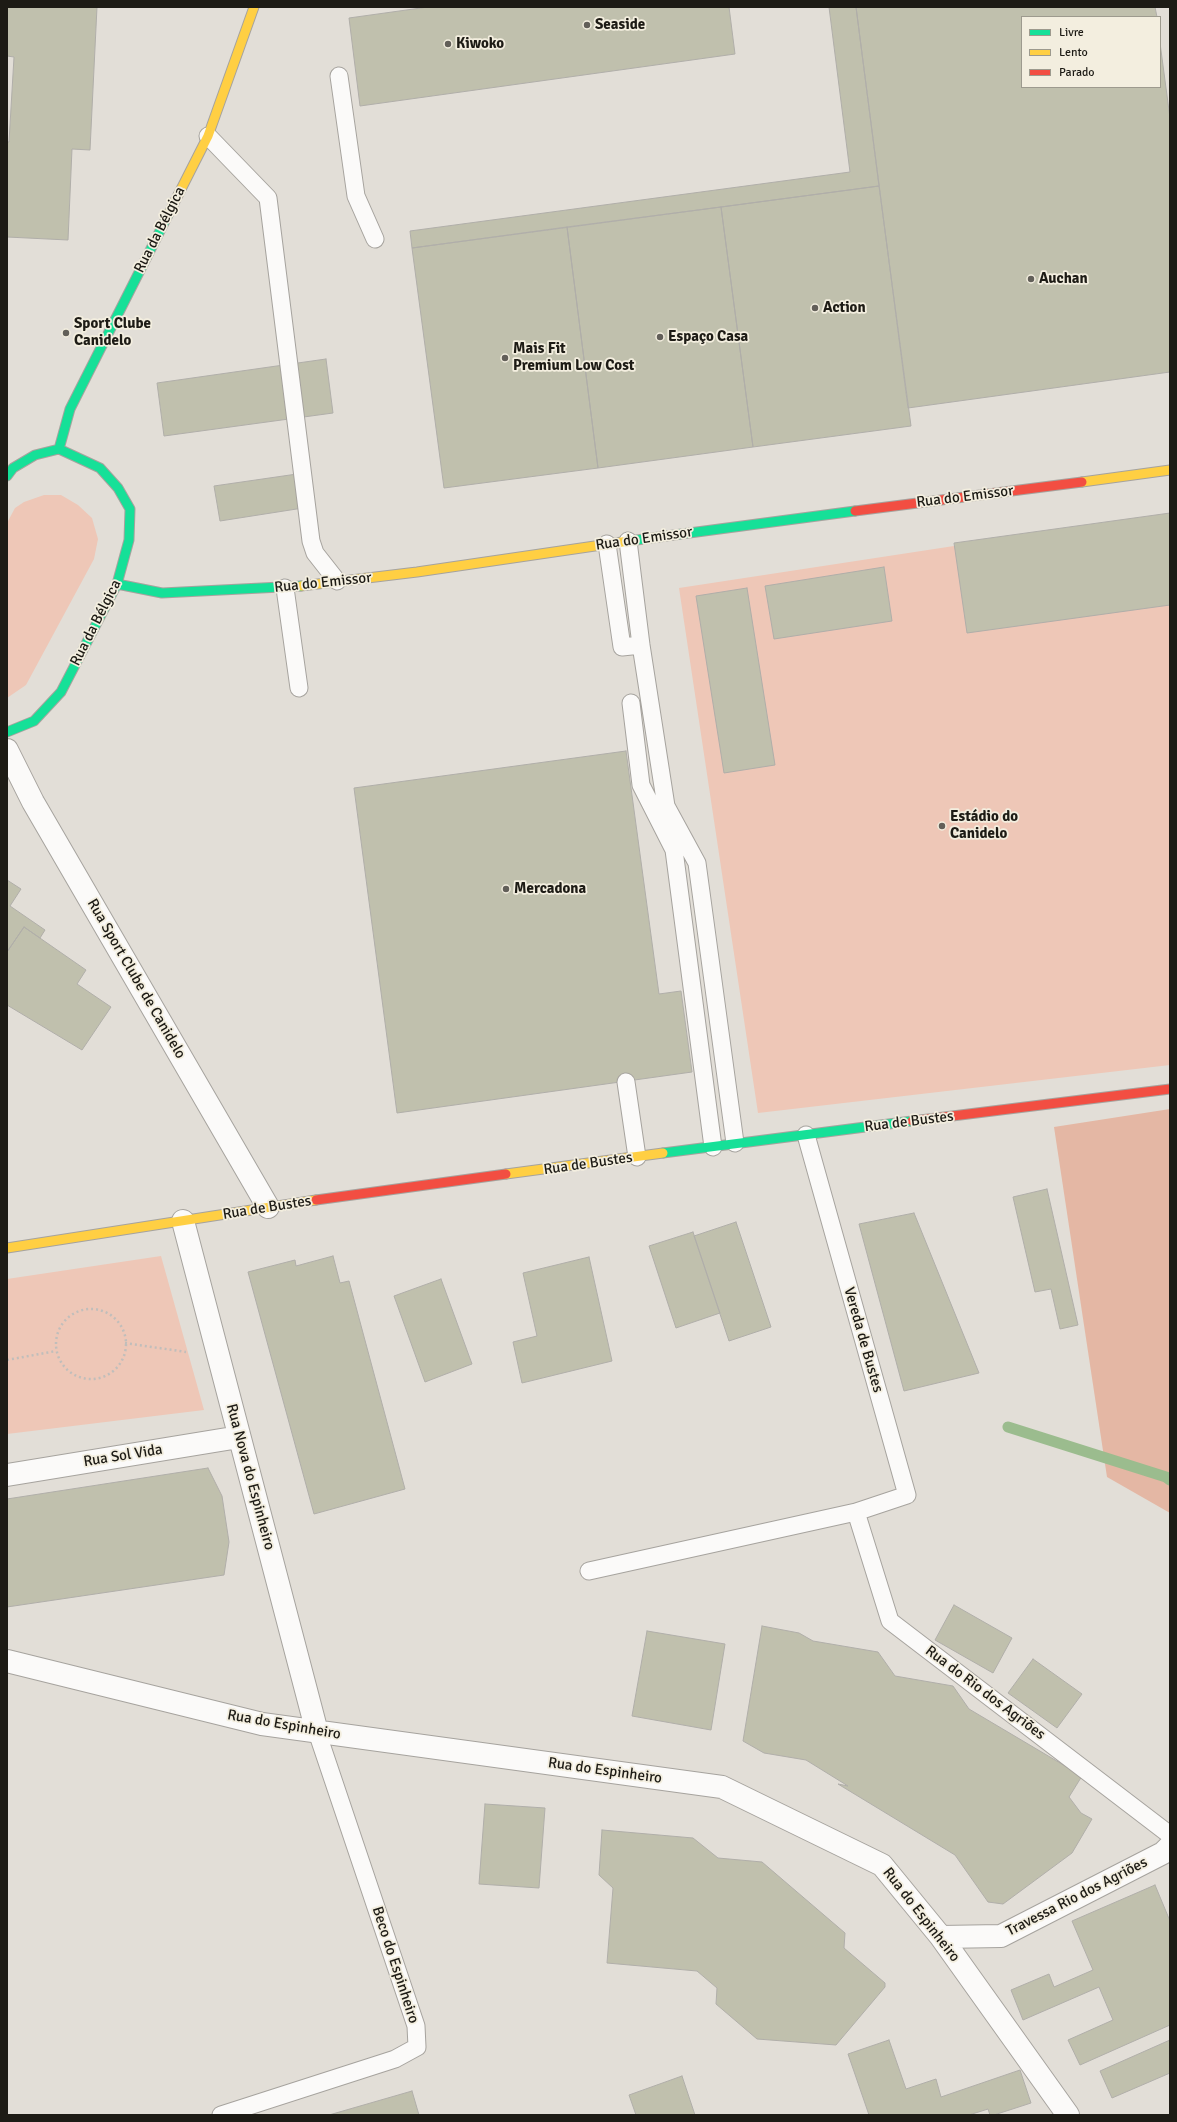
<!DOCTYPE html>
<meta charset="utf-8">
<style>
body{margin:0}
#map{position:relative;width:1177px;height:2122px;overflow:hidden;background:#e2ded7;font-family:Signika,sans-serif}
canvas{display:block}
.frame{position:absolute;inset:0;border:8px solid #1d1b15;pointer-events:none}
.legend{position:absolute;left:1021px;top:16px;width:140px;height:72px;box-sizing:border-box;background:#f3eedf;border:1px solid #9d9a8e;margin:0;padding:5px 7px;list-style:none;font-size:12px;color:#1d1b15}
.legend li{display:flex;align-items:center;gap:8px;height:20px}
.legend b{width:20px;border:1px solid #9d9a8e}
</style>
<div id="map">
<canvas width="1177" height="2122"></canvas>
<div class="frame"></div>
<ul class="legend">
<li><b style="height:5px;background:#16e098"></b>Livre</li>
<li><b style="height:5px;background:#ffcf43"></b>Lento</li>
<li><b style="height:5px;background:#f24e42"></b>Parado</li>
</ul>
</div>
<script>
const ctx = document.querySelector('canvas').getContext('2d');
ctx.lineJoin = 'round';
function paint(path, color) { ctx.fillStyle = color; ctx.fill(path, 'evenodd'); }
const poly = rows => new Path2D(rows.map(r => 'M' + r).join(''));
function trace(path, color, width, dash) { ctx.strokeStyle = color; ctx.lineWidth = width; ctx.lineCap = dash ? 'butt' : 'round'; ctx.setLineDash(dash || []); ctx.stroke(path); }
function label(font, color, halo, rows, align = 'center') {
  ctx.font = font + ' Signika,sans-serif'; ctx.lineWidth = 3.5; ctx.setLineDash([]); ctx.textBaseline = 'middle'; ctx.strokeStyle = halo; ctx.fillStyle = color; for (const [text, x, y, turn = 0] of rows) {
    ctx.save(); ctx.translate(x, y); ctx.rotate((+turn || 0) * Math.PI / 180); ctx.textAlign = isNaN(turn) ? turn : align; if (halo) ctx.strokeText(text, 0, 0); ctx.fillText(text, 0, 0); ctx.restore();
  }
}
const green = poly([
 [44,495,61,495,78,505,92,518,98,539,94,559,26,685,7,698,7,523,15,508,24,502],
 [1170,513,1170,1065,758,1113,679,588],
 [161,1256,204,1410,7,1434,7,1279]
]);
const forest = poly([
 [1170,1109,1170,1513,1107,1477,1054,1127]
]);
const stream = poly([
 [1008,1427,1166,1477,1170,1480]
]);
const building = poly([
 [7,7,97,7,90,150,72,149,68,240,7,237,7,142,9,142,14,57,7,56,7,7],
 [428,7,729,7,735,54,360,106,349,18,428,7],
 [829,7,856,7,879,186,412,248,410,231,850,172,829,7],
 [856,7,1155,7,1157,17,1022,17,1022,87,1160,87,1160,43,1170,118,1170,372,908,408,856,7],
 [879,186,911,426,753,447,721,207,879,186],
 [721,207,753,447,598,468,567,227,721,207],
 [567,227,598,468,444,488,412,248,567,227],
 [326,359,333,413,164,436,157,383,326,359],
 [297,474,303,508,220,521,214,486,297,474],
 [1170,513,1170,605,967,633,954,543,1170,513],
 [884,567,892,621,774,639,765,586,884,567],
 [747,588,775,765,724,773,696,596,747,588],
 [626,751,659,994,681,991,692,1072,397,1113,354,788,626,751],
 [7,880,21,889,10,906,45,930,40,938,24,927,7,952,7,880],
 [24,927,86,970,77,984,111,1007,82,1050,7,1005,7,952,24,927],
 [1047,1189,1078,1325,1060,1329,1051,1289,1035,1292,1013,1197,1047,1189],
 [914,1213,979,1373,904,1391,859,1224,914,1213],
 [736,1222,771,1327,729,1341,694,1236,736,1222],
 [693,1232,720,1313,676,1328,649,1246,693,1232],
 [333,1256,340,1283,349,1281,405,1489,314,1514,248,1272,295,1260,296,1266,333,1256],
 [589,1257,612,1361,522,1383,513,1342,537,1336,523,1273,589,1257],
 [441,1279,472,1364,425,1382,394,1296,441,1279],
 [208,1468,222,1496,229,1542,224,1575,7,1607,7,1499,208,1468],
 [954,1605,1012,1638,993,1673,935,1640,954,1605],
 [762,1626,799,1633,813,1641,878,1652,895,1676,953,1686,969,1709,1082,1776,1069,1797,1081,1813,1092,1819,1072,1853,1003,1904,988,1902,955,1855,838,1784,848,1786,806,1760,764,1753,743,1741,762,1626],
 [647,1631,725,1644,711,1730,632,1716,647,1631],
 [1033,1659,1082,1694,1057,1728,1008,1693,1033,1659],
 [485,1804,545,1808,539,1888,479,1884,485,1804],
 [602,1830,693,1838,718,1858,762,1862,845,1933,844,1948,885,1983,885,1987,836,2045,757,2039,716,2004,717,1988,697,1971,607,1963,613,1888,599,1875,602,1830],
 [1155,1885,1170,1921,1170,2025,1080,2065,1068,2040,1113,2020,1099,1987,1023,2020,1011,1990,1049,1974,1054,1987,1093,1970,1072,1921,1155,1885],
 [889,2040,906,2089,936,2079,941,2097,1020,2070,1031,2103,994,2115,990,2115,988,2109,969,2115,869,2115,848,2054,889,2040],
 [1170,2040,1170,2073,1112,2098,1100,2071,1170,2040],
 [682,2076,695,2115,636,2115,629,2095,682,2076],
 [412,2091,419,2115,329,2115,412,2091]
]);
const path = poly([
 '56 1344a35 35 0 1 1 70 0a35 35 0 1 1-70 0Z',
 [125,1343,186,1352],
 [7,1360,56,1351]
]);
const lane = poly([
 [339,76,356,196,375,239],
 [208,136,268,198,311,541,315,553,337,581],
 [628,541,641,645,666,806,697,863,735,1143],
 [607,544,622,647,641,645],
 [285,588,299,688],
 [631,703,641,785,674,850,713,1147],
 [626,1082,637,1157],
 [856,1512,890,1621,1170,1835],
 [589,1571,856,1512,907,1495,806,1135],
 [221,2115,395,2059,417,2047,416,2026,317,1732]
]);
const street = poly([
 [7,750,33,802,268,1207],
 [183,1221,317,1732],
 [7,1475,239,1437],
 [7,1661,262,1724,722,1787,882,1865,941,1937,1068,2115],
 [941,1937,1001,1936,1163,1853,1170,1846]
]);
const fast = poly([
 [59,449,70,409,169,213],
 [7,476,13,468,35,455,59,449,100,468,118,488,130,509,129,540,117,584,61,692,34,721,7,732],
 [629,541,855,511],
 [117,584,162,593,301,586],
 [663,1153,912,1121]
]);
const slow = poly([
 [169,213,208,136,254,7],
 [1082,482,1170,470],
 [301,586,417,572,629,541],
 [506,1174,663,1153],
 [7,1248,316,1200]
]);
const jam = poly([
 [855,511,1082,482],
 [912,1121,1170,1089],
 [316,1200,506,1174]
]);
const markers = [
 [587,25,4,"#625f59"],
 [448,44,4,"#625f59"],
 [1031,279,4,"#625f59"],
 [815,308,4,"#625f59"],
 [66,333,4,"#625f59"],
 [660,337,4,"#625f59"],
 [505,358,4,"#625f59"],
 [942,826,4,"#625f59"],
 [506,889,4,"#625f59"]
];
const poiNames = [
 ["Seaside",595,25],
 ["Kiwoko",456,44],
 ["Auchan",1039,279],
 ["Action",823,308],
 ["Sport Clube",74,324],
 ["Canidelo",74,341],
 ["Espaço Casa",668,337],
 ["Mais Fit",513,349],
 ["Premium Low Cost",513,366],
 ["Estádio do",950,817],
 ["Canidelo",950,834],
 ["Mercadona",514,889]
];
const streetNames = [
 ["Rua da Bélgica",160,230,-63],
 ["Rua do Emissor",965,497,-7],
 ["Rua do Emissor",644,539,-8],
 ["Rua do Emissor",323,583,-6],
 ["Rua da Bélgica",96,623,-63],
 ["Rua Sport Clube de Canidelo",136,979,60],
 ["Rua de Bustes",909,1122,-7],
 ["Rua de Bustes",588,1164,-8],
 ["Rua de Bustes",267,1208,-9],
 ["Vereda de Bustes",863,1340,74],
 ["Rua Sol Vida",123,1456,-9],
 ["Rua Nova do Espinheiro",250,1477,75],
 ["Rua do Rio dos Agriões",985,1693,37],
 ["Rua do Espinheiro",284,1725,10],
 ["Rua do Espinheiro",605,1771,8],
 ["Travessa Rio dos Agriões",1077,1897,-27],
 ["Rua do Espinheiro",921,1915,52],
 ["Beco do Espinheiro",395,1965,72]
];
paint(green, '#eec7b7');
paint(forest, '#e4b7a4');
trace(stream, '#9bbc8e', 11);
paint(building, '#c0c0ad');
trace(building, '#b0aea9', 1);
trace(lane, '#a6a39e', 19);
trace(street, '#a6a39e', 24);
trace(fast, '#a6a39e', 11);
trace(slow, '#a6a39e', 11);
trace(jam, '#a6a39e', 11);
trace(path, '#c0bebb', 2.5, [2, 3]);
trace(lane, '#fbfaf9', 17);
trace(street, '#fbfaf9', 22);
trace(fast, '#16e098', 9);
trace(slow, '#ffcf43', 9);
trace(jam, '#f24e42', 9);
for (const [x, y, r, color] of markers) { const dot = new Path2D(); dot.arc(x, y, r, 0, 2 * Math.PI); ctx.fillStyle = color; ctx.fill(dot); trace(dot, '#f3eedf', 1.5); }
label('bold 15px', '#1d1b15', '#f3eedf', poiNames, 'left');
label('15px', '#1d1b15', '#f3eedf', streetNames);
</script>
